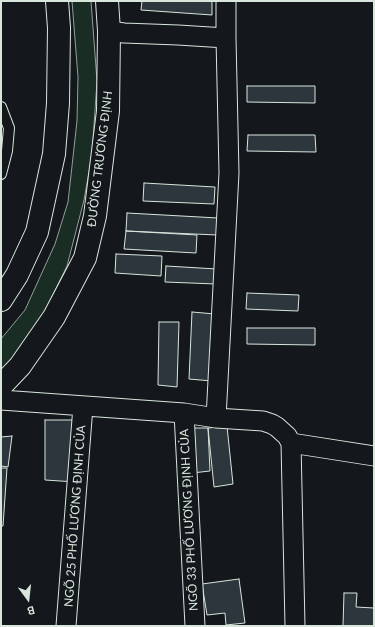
<!DOCTYPE html>
<meta charset="utf-8">
<style>
body{margin:0}
#map{position:relative;width:375px;height:627px;overflow:hidden;background:#14181c;font-family:Lato,sans-serif}
canvas{display:block}
.frame{position:absolute;inset:0;border:2px solid #d8e6dc;pointer-events:none}
.north{position:absolute;left:8px;top:579px;width:40px;height:40px;-webkit-text-stroke:3px #14181c;paint-order:stroke;rotate:165deg;font-size:11px;font-weight:700;line-height:16px;text-align:center;color:#d8e6dc}
.north::after{content:'';display:block;margin:auto;width:14px;height:18px;background:#d8e6dc;clip-path:polygon(50% 0,100% 100%,50% 72%,0 100%)}
</style>
<div id="map">
<canvas width="375" height="627"></canvas>
<div class="frame"></div>
<div class="north">B</div>
</div>
<script>
const ctx = document.querySelector('canvas').getContext('2d');
ctx.lineJoin = 'round';
function paint(path, color) { ctx.fillStyle = color; ctx.fill(path, 'evenodd'); }
const poly = rows => new Path2D(rows.map(r => 'M' + r).join(''));
function trace(path, color, width, dash) { ctx.strokeStyle = color; ctx.lineWidth = width; ctx.lineCap = dash ? 'butt' : 'round'; ctx.setLineDash(dash || []); ctx.stroke(path); }
function label(font, color, halo, rows, align = 'center') {
  ctx.font = font + ' Lato,sans-serif'; ctx.lineWidth = 3; ctx.setLineDash([]); ctx.textBaseline = 'middle'; ctx.strokeStyle = halo; ctx.fillStyle = color; for (const [text, x, y, turn = 0] of rows) {
    ctx.save(); ctx.translate(x, y); ctx.rotate((+turn || 0) * Math.PI / 180); ctx.textAlign = isNaN(turn) ? turn : align; if (halo) ctx.strokeText(text, 0, 0); ctx.fillText(text, 0, 0); ctx.restore();
  }
}
const green = poly([
 [72,1,91,1,97,81,92,155,84,200,67,266,42,317,15,356,1,371,1,339,25,310,55,244,68,202,77,121,78,77,72,1]
]);
const building = poly([
 [142,1,212,1,212,15,141,10,142,1],
 [247,86,315,86,315,103,247,102,247,86],
 [248,135,315,135,316,152,247,151,248,135],
 [144,183,215,187,214,204,143,201,144,183],
 [127,213,218,218,217,235,126,231,127,213],
 [126,231,197,235,196,253,124,249,126,231],
 [116,254,162,256,161,276,115,273,116,254],
 [166,266,217,269,216,284,165,282,166,266],
 [247,293,299,295,298,311,246,309,247,293],
 [192,312,215,314,212,381,189,379,192,312],
 [159,322,179,322,177,387,158,385,159,322],
 [247,328,315,328,315,345,247,344,247,328],
 [45,420,79,420,76,482,45,480,45,420],
 [227,426,233,484,214,487,208,428,227,426],
 [190,428,208,428,210,471,192,473,190,428],
 [12,436,8,467,1,466,1,437,12,436],
 [1,468,7,468,3,526,1,526,1,468],
 [239,579,245,623,226,625,225,613,207,615,202,584,239,579],
 [344,593,357,593,356,607,374,608,374,626,343,626,344,593]
]);
const lane = poly([
 [1,107,9,128,7,151,1,174]
]);
const street = poly([
 [109,31,124,33,178,35,226,38,226,1],
 [1,400,184,413,216,418,263,421,272,424,277,427,287,436,291,443,374,456],
 [184,413,195,626],
 [216,418,229,173,226,38],
 [291,443,295,626],
 [66,626,83,406]
]);
const primary = poly([
 [1,300,17,275,37,232,54,154,58,103,59,28,57,1],
 [1,386,20,366,54,317,85,258,95,216,108,111,109,31,107,1]
]);
const streetNames = [
 ["ĐƯỜNG TRƯƠNG ĐỊNH",100,159,-83],
 ["NGÕ 25 PHỐ LƯƠNG ĐỊNH CỦA",75,516,-86],
 ["NGÕ 33 PHỐ LƯƠNG ĐỊNH CỦA",189,520,-93]
];
paint(green, '#1a2d24');
trace(green, '#939e99', 1);
paint(building, '#2c363c');
trace(building, '#d8e6dc', 1);
trace(lane, '#d8e6dc', 12);
trace(street, '#d8e6dc', 21);
trace(primary, '#d8e6dc', 24);
trace(lane, '#14181c', 10);
trace(street, '#14181c', 19);
trace(primary, '#14181c', 22);
label('12px', '#d8e6dc', '#14181c', streetNames);
</script>
